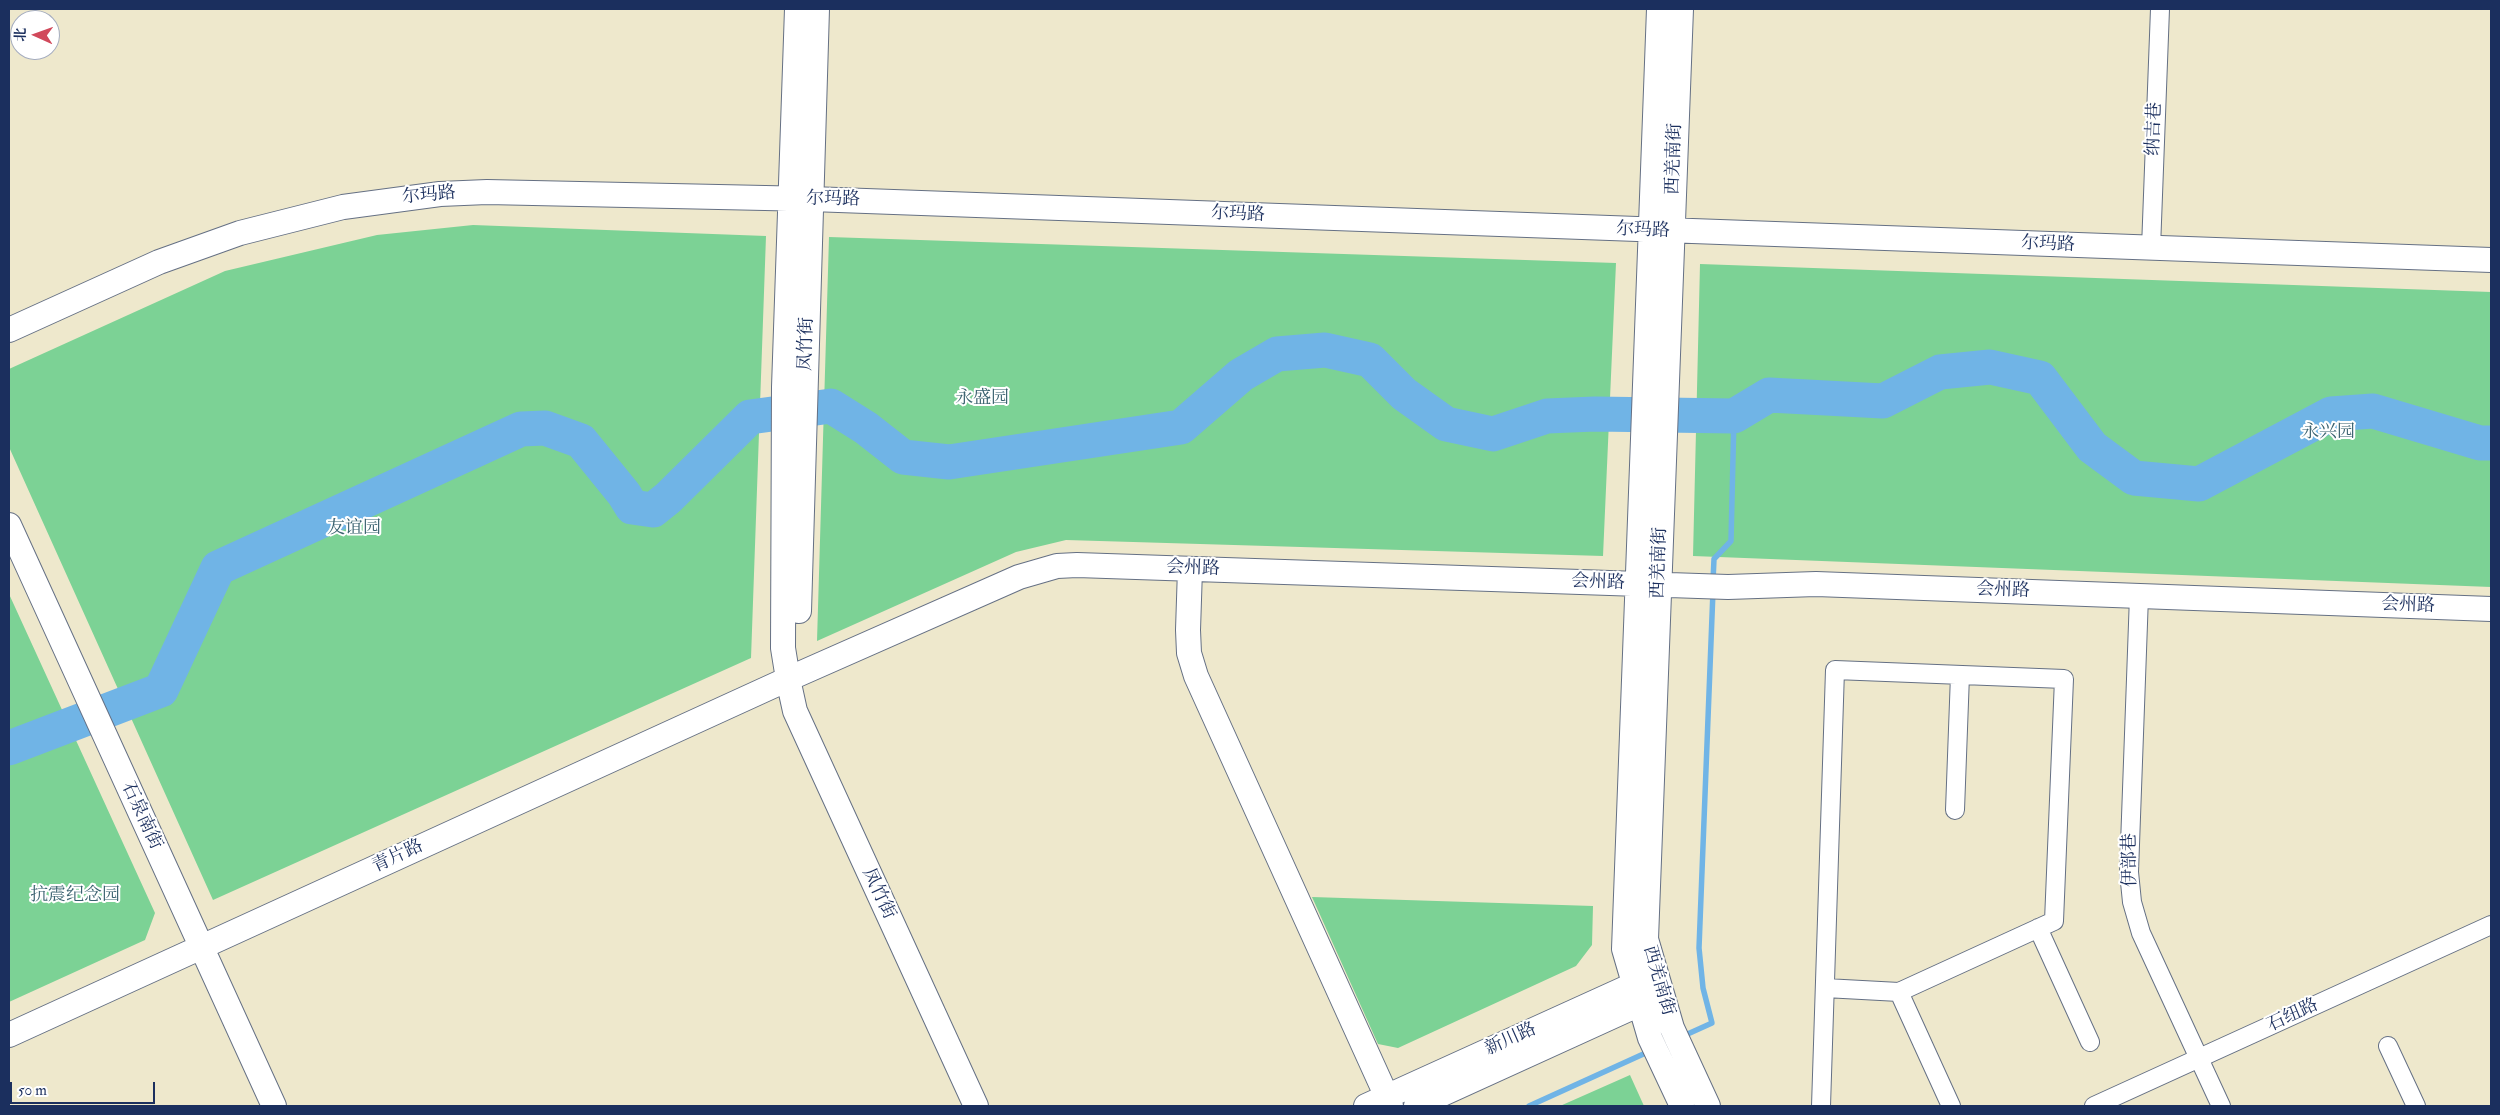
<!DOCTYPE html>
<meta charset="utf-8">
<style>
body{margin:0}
#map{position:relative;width:2500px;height:1115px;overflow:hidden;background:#eee8cc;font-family:"IM FELL Double Pica","Noto Serif SC",serif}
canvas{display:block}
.frame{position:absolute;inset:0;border:10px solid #1b2f5e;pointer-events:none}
.north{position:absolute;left:10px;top:10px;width:50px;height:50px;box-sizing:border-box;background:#fff;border:1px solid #a4acbf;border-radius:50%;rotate:272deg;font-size:14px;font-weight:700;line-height:20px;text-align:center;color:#1b2f5e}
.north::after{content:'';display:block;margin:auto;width:18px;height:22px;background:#d1495b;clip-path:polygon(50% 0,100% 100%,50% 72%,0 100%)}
.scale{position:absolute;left:10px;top:1082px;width:145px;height:22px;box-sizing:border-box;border:2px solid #1b2f5e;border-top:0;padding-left:6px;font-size:15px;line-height:18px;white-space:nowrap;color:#1b2f5e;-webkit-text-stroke:4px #fff;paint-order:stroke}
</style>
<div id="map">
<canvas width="2500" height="1115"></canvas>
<div class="frame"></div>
<div class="north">北</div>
<div class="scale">50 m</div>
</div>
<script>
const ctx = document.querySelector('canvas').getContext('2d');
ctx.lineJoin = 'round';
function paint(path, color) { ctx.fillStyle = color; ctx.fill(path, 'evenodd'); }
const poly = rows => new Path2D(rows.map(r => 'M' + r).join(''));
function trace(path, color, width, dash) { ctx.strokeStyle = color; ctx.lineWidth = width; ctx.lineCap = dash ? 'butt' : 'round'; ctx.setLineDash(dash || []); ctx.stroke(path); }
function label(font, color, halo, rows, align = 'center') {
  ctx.font = font + ' "IM FELL Double Pica","Noto Serif SC",serif'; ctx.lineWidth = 4; ctx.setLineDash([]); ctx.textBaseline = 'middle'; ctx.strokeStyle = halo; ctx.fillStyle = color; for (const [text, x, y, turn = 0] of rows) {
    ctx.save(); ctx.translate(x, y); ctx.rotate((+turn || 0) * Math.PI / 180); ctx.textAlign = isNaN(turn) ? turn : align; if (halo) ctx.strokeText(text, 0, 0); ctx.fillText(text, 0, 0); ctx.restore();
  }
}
const green = poly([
 [473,225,766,236,751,658,213,900,9,447,9,369,225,271,377,235],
 [829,237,1616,263,1603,556,1066,540,1016,552,817,641],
 [1700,264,2491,292,2491,587,1693,556],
 [9,594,155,913,145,940,9,1002],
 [1312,897,1593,906,1592,945,1576,966,1398,1048,1378,1044],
 [1630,1075,1644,1106,1560,1106]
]);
const stream = poly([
 [1713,581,1714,559,1731,541,1734,416],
 [1681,1037,1712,1023,1703,988,1699,948,1713,591],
 [1529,1106,1650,1051]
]);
const river = poly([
 [9,748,161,690,218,568,521,429,545,428,581,441,624,494,632,507,653,510,668,498,750,417,831,406,866,428,903,457,949,462,1181,427,1241,375,1277,354,1325,350,1370,360,1404,394,1446,424,1493,434,1547,416,1595,414,1734,416,1769,395,1883,401,1940,372,1990,367,2040,378,2092,447,2134,478,2199,484,2331,414,2373,411,2480,443,2491,443]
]);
const street = poly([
 [2151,248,2160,9],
 [2139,596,2129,872,2132,902,2141,933,2221,1106],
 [1955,810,1960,675],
 [2038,928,2090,1042],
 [1899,992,1951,1106],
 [2388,1046,2416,1106],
 [1821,1106,1835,670,2064,679,2054,921,1899,992,1825,988],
 [2094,1106,2491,925]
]);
const secondary = poly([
 [797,9,784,387,783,648,788,679,795,711,976,1106],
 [1659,9,1624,949,1650,1038,1682,1106],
 [1681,9,1646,939,1672,1028,1708,1106],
 [9,330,159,262,240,233,343,207,440,194,487,192,811,199,2491,260],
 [9,525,274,1106],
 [1190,569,1188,630,1189,653,1196,676,1391,1106],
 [799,611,817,9],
 [9,1035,788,679,1019,577,1057,566,1077,565,1728,587,1816,584,2491,609],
 [1366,1106,1648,978],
 [1416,1106,1653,998]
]);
const streetNames = [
 ["纳吉巷",2155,129,-88],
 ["西羌南街",1675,159,-88],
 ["尔玛路",429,196,-5],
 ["尔玛路",833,200,1],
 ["尔玛路",1238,215,2],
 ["尔玛路",1643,231,2],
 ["尔玛路",2048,245,2],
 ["凤竹街",807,344,-88],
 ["西羌南街",1660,563,-88],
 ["会州路",1193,569,2],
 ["会州路",1598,583,2],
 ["会州路",2003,591,2],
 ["会州路",2408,606,2],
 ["石泉南街",141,816,65],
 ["青片路",398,857,-25],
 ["伊部巷",2131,860,-91],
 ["凤竹街",878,894,65],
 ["西羌南街",1658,981,74],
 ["石纽路",2293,1016,-25],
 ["新川路",1511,1040,-24]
];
const parkNames = [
 ["永盛园",982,399],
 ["永兴园",2328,433],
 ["友谊园",354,529],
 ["抗震纪念园",75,896]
];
paint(green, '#7cd295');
trace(stream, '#70b4e6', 5.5);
trace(river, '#70b4e6', 35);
trace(street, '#657084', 20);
trace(secondary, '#657084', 26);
trace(street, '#fff', 18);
trace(secondary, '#fff', 24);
label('18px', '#1b2f5e', '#fff', streetNames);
label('18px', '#38606e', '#fff', parkNames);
</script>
